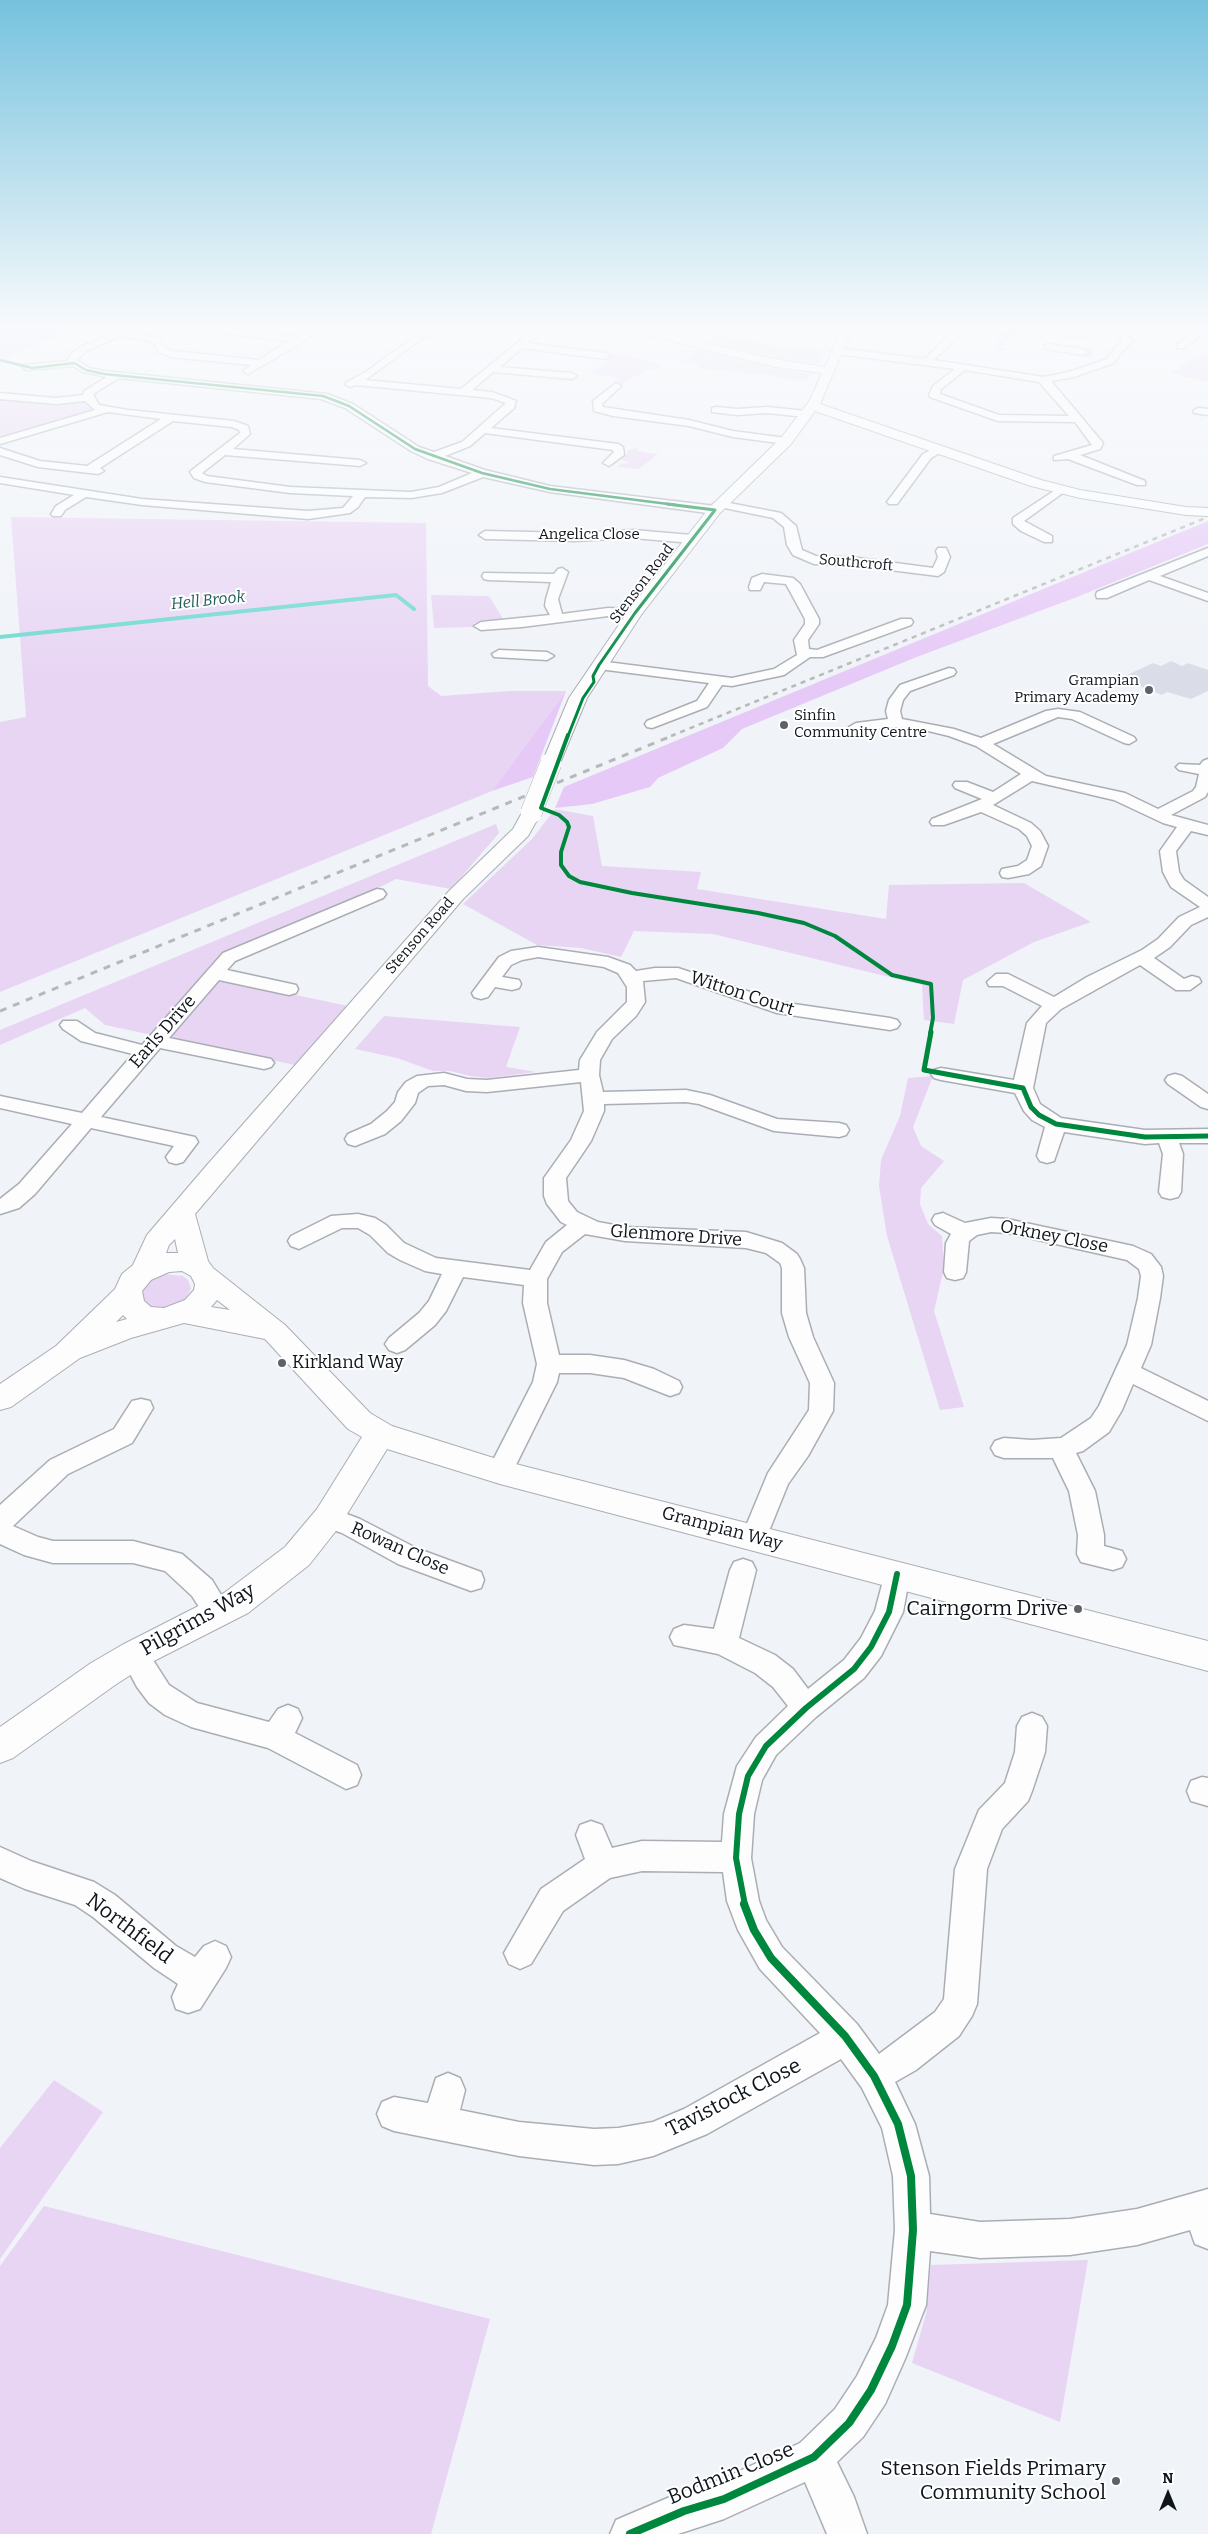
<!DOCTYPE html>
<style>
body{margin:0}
#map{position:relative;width:1208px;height:2534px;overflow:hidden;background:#f0f3f8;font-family:Bitter,serif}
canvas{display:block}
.north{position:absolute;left:1143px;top:2469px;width:50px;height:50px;-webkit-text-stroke:4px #fff;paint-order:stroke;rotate:0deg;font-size:14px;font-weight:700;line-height:20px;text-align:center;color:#0f151c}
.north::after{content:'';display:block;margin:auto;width:18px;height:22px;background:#0f151c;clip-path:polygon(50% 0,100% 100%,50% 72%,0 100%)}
</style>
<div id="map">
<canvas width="1208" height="2534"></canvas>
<div class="north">N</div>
</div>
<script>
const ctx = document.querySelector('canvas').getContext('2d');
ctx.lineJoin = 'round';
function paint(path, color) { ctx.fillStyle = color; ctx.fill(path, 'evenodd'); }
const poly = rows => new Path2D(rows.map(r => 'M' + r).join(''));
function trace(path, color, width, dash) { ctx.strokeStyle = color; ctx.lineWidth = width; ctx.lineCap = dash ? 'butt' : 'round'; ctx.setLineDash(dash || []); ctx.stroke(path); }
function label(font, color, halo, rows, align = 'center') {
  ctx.font = font + ' Bitter,serif'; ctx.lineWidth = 4; ctx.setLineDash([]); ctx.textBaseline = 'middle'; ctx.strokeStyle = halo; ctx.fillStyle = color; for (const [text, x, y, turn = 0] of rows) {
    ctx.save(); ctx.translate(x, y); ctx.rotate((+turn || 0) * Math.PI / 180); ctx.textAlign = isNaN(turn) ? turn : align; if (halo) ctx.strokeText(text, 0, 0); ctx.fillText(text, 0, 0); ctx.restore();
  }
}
const green = poly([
 [0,324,85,324,4,359,0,358],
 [1016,324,1061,334,1092,338,1091,340,1059,336,1025,329,1023,331,1031,332,1029,334,1018,331,999,348,1010,350,992,350,997,341,1005,340,998,338,1000,336],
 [613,352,658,364,662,367,645,371,638,376,630,378,622,385,614,385,620,378,589,374,608,359],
 [1208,353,1208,382,1171,373,1190,360,1203,357],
 [0,397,85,401,95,408,95,411,0,439],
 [639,448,637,451,658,454,639,469,618,467,620,464,630,463,620,459,627,454,628,450],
 [11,517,426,523,428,686,441,696,510,691,566,691,492,791,0,992,0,722,26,717],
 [431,595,489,596,505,622,474,623,473,627,434,628],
 [555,809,593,816,602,866,701,872,697,889,886,919,889,885,1024,883,1091,922,1034,942,963,980,954,1024,924,1020,922,985,713,934,634,931,621,957,581,948,537,945,463,904,532,839],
 [496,824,499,833,451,889,396,879,206,976,348,1006,295,1065,105,1025,85,1008,0,1045,0,1030],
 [384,1016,520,1027,506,1067,536,1072,488,1078,470,1076,450,1071,433,1071,397,1058,355,1049],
 [933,1076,913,1127,921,1146,944,1161,921,1188,920,1204,928,1224,942,1236,944,1268,934,1311,964,1407,940,1410,887,1236,879,1186,881,1160,900,1116,908,1078],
 [163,1274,183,1276,188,1280,191,1289,184,1301,164,1308,152,1307,144,1302,141,1293,144,1285,152,1279],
 [54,2080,103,2112,0,2259,0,2148],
 [44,2206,490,2319,431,2534,0,2534,0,2266],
 [1088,2260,1060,2422,912,2363,926,2314,931,2265]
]);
const forest = poly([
 [1208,521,1208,544,1077,597,914,658,742,729,723,748,658,778,650,787,592,804,555,808,564,787],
 [566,691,533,777,492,791]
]);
const stream = poly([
 [0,637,396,595,414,609]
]);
const building = poly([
 [718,334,792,349,823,351,819,358,822,358,818,364,775,357,709,342],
 [698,350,775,369,812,374,806,381,775,378,778,376,696,368,701,364,683,362],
 [1171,661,1182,666,1188,663,1208,670,1208,691,1191,699,1167,692,1162,695,1132,683,1137,681,1125,676,1153,663,1161,666]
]);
const minorTunnel = poly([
 [1083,352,1092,353]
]);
const minor = poly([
 [132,324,144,324,129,332,159,338,166,348,172,351,259,360,289,341,228,334,221,330,226,324,235,324,233,329,296,337,316,324,327,324,303,342,248,374,243,371,251,365,170,357,159,352,153,342,121,336,86,351,77,360,89,368,104,371,327,394,353,404,419,447,434,452,462,442,506,403,491,398,356,385,350,387,345,384,347,382,364,373,432,324,442,324,365,380,461,389,533,330,547,324,560,324,539,334,528,343,605,353,610,356,605,359,522,348,500,367,572,373,577,376,572,379,493,372,472,390,492,392,516,401,514,408,491,428,618,444,623,447,624,455,609,466,603,463,614,452,613,450,485,433,470,446,445,456,485,470,550,486,715,506,721,510,715,514,550,492,483,477,442,493,411,498,365,497,358,507,350,513,308,519,142,505,86,497,65,510,61,516,53,516,51,514,56,506,74,495,0,483,0,477,142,499,308,511,343,508,353,496,290,493,205,482,194,478,190,472,192,470,240,433,239,430,232,427,173,421,100,468,104,471,98,474,38,467,0,455,0,448,40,461,87,466,161,419,108,412,0,444,0,438,95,410,85,401,56,404,0,399,0,393,56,398,83,395,84,391,107,377,83,372,73,366,27,370,22,367,24,365,67,361,71,354,80,347,132,324],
 [119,378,321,399,345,408,411,451,428,459,472,473,439,487,411,492,290,487,207,476,202,473,225,455,360,466,366,463,360,460,233,449,250,434,248,426,234,421,128,410,99,405,93,394,119,378],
 [695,324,689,328,684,325,685,324,695,324],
 [960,324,970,324,934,360,1043,377,1069,372,1107,359,1114,349,1123,341,1109,327,1111,324,1120,324,1119,327,1134,341,1121,353,1114,363,1074,377,1051,381,1103,443,1100,449,1080,455,1145,481,1145,485,1137,485,1068,459,1054,460,1054,456,1092,445,1075,422,998,421,930,397,929,395,933,386,955,369,837,354,832,351,837,348,925,359,960,324],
 [965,370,1039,382,1069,416,999,415,940,394,941,389,965,370],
 [1199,324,1208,326,1201,331,1199,337,1183,348,1177,348,1177,344,1192,334,1199,324],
 [1048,344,1083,349,1088,352,1083,355,1045,349,1045,345,1048,344],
 [616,383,621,386,602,404,603,407,689,420,733,431,786,438,791,441,786,444,733,437,689,426,613,416,594,411,593,401,616,383],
 [716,407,737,409,767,407,806,411,811,414,806,417,767,413,737,415,712,412,712,408,716,407],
 [1198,408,1208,409,1208,415,1194,413,1193,411,1198,408],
 [939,446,943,447,943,451,931,458,897,504,889,504,887,502,923,454,939,446],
 [1060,487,1064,488,1064,492,1024,521,1052,536,1052,542,1044,542,1021,531,1013,524,1013,518,1060,487],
 [719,501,781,513,796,526,802,550,816,556,858,558,933,568,938,557,936,551,938,548,946,548,950,557,944,572,938,576,858,566,814,564,793,555,787,545,784,527,773,518,715,506,713,504,719,501],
 [633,530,692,535,698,539,692,543,633,538,574,541,485,539,479,535,485,531,574,533,633,530],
 [1208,548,1208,556,1160,576,1208,593,1208,601,1149,580,1107,598,1097,598,1096,595,1097,592,1208,548],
 [562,568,568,572,558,599,562,614,608,608,635,609,642,613,635,617,608,616,522,627,481,630,474,626,481,622,550,615,545,606,546,599,551,582,488,580,484,579,482,576,484,573,554,574,558,569,562,568],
 [762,574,793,578,800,584,819,619,819,624,808,640,809,649,817,650,901,619,911,619,913,622,911,625,823,657,810,657,784,675,732,686,722,685,707,707,652,728,647,727,645,724,647,721,697,701,709,683,599,669,592,665,599,661,732,678,774,669,797,655,794,640,805,624,805,619,786,584,764,582,760,590,750,590,749,587,752,578,762,574],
 [499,650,547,652,554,656,547,660,494,657,492,654,499,650],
 [949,668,954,669,956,672,954,675,910,691,903,700,900,711,902,719,954,729,981,738,1046,711,1058,709,1080,712,1134,737,1136,740,1129,744,1124,743,1072,719,1058,717,993,744,1046,776,1125,793,1158,809,1193,791,1196,787,1199,774,1179,770,1176,767,1179,764,1200,765,1203,761,1208,759,1208,792,1205,797,1171,815,1208,825,1208,835,1191,831,1176,851,1179,872,1184,880,1208,897,1208,917,1191,925,1170,947,1154,958,1184,979,1192,976,1199,978,1201,982,1190,990,1176,990,1140,965,1061,1009,1046,1023,1033,1088,1040,1104,1061,1118,1145,1130,1208,1129,1208,1143,1179,1143,1183,1154,1181,1192,1178,1197,1170,1199,1162,1197,1159,1192,1163,1154,1159,1143,1145,1144,1064,1132,1054,1161,1047,1163,1040,1161,1037,1156,1045,1127,1032,1120,1024,1111,1015,1093,941,1080,934,1078,931,1074,934,1070,941,1068,1014,1080,1027,1023,1042,1006,1003,986,989,986,987,982,996,974,1008,974,1054,997,1087,977,1142,950,1158,939,1179,917,1200,907,1171,887,1163,872,1160,851,1177,827,1163,823,1114,800,1032,781,993,805,1031,823,1040,831,1048,846,1041,866,1029,874,1008,878,1002,877,1000,873,1002,869,1018,866,1027,860,1032,846,1027,836,1019,829,981,812,944,825,932,825,930,822,932,819,982,799,955,788,953,785,955,782,967,782,993,792,1021,774,976,746,949,736,920,729,896,727,856,731,849,727,856,723,888,719,886,711,889,700,900,685,949,668],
 [377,889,383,890,386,894,383,898,235,961,227,970,296,985,298,989,296,993,289,995,219,980,169,1038,271,1059,274,1063,271,1067,264,1069,160,1048,101,1117,195,1137,198,1142,183,1162,176,1164,169,1162,166,1157,174,1146,91,1128,35,1194,19,1208,0,1214,0,1199,19,1184,72,1124,0,1108,0,1096,82,1113,133,1054,81,1041,63,1029,60,1025,63,1021,77,1021,95,1033,142,1045,223,953,377,889],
 [538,947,608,957,630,965,636,971,655,968,678,968,780,1002,890,1018,897,1020,900,1024,897,1028,890,1030,777,1013,676,978,643,981,645,1002,636,1016,612,1039,600,1060,599,1075,603,1092,686,1090,710,1095,777,1119,839,1123,846,1125,849,1130,846,1135,839,1137,774,1131,699,1104,686,1102,604,1104,604,1111,591,1141,566,1178,568,1201,577,1212,598,1222,625,1227,746,1232,782,1243,797,1254,800,1259,804,1268,806,1313,813,1337,834,1383,833,1411,808,1456,788,1484,763,1546,754,1549,745,1546,741,1538,768,1473,809,1410,810,1383,789,1337,782,1313,782,1268,780,1263,766,1253,746,1248,625,1241,585,1234,562,1252,547,1279,547,1303,559,1355,590,1355,624,1360,654,1369,679,1381,682,1387,679,1393,670,1396,624,1378,590,1373,559,1373,557,1382,509,1479,500,1482,491,1479,487,1472,533,1382,537,1364,523,1303,524,1285,463,1277,446,1311,435,1325,405,1350,397,1353,389,1350,385,1344,389,1338,419,1313,429,1301,442,1274,425,1271,400,1260,388,1253,370,1235,358,1228,342,1228,299,1249,291,1246,288,1241,291,1236,331,1216,358,1214,375,1218,386,1225,404,1243,436,1258,530,1270,546,1242,567,1225,561,1222,547,1204,544,1196,544,1178,571,1140,584,1111,581,1082,487,1092,466,1091,444,1085,428,1086,418,1093,415,1103,401,1121,385,1134,355,1146,348,1144,345,1139,348,1134,371,1124,387,1111,395,1102,398,1092,406,1082,417,1076,444,1073,467,1079,487,1080,579,1070,580,1060,597,1032,627,1002,627,987,618,973,604,967,538,957,522,960,511,965,502,977,519,980,521,984,519,988,512,990,495,987,488,997,481,999,474,997,472,993,499,957,511,951,538,947],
 [1175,1074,1182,1076,1208,1094,1208,1109,1201,1107,1168,1084,1165,1080,1168,1076,1175,1074],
 [943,1213,965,1223,991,1218,1007,1219,1133,1246,1151,1254,1161,1267,1163,1276,1160,1298,1151,1345,1141,1368,1208,1401,1208,1421,1133,1384,1122,1410,1109,1432,1083,1451,1076,1453,1095,1491,1104,1535,1104,1546,1122,1551,1126,1559,1122,1567,1113,1570,1081,1562,1077,1554,1078,1535,1069,1491,1053,1458,1004,1458,995,1455,991,1448,995,1441,1004,1438,1032,1440,1061,1438,1091,1418,1099,1406,1127,1345,1138,1298,1141,1276,1139,1269,1127,1260,1007,1233,991,1232,977,1235,969,1241,966,1272,963,1278,955,1280,947,1278,944,1272,946,1243,951,1234,935,1225,932,1220,935,1215,943,1213],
 [141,1399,150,1401,153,1408,132,1443,68,1474,13,1526,38,1537,53,1541,133,1541,182,1554,212,1580,232,1613,228,1621,218,1625,208,1621,192,1596,165,1571,133,1563,53,1563,24,1555,0,1544,0,1505,50,1460,114,1429,132,1401,141,1399],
 [328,1507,360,1519,416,1548,481,1572,484,1580,481,1588,471,1591,398,1564,342,1533,319,1525,315,1518,319,1511,328,1507],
 [743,1559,752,1562,756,1570,739,1638,775,1655,793,1669,808,1689,844,1660,861,1638,875,1611,887,1566,897,1563,907,1566,910,1574,903,1612,881,1656,864,1678,816,1717,776,1755,762,1780,754,1814,751,1858,759,1901,766,1920,782,1947,857,2024,879,2054,935,2012,944,1999,955,1869,979,1810,1005,1783,1015,1752,1017,1726,1022,1717,1032,1713,1042,1717,1047,1726,1045,1752,1032,1791,1028,1801,1002,1829,987,1869,977,2004,972,2016,959,2036,916,2070,895,2082,915,2124,929,2176,930,2214,980,2222,1070,2219,1137,2209,1208,2189,1208,2249,1195,2244,1190,2230,1137,2245,1070,2255,980,2258,930,2251,926,2305,905,2359,885,2404,863,2437,837,2462,854,2497,867,2534,827,2534,805,2482,724,2519,678,2534,610,2534,616,2520,684,2491,720,2480,800,2443,835,2409,857,2376,876,2338,888,2305,895,2230,893,2176,882,2128,862,2088,841,2059,707,2134,653,2156,618,2164,594,2165,519,2156,394,2131,382,2126,377,2114,382,2102,394,2097,428,2103,436,2078,448,2073,460,2078,465,2090,460,2110,519,2122,594,2129,618,2128,653,2122,684,2109,820,2033,760,1969,738,1930,727,1901,723,1872,642,1871,610,1878,563,1911,531,1964,520,1969,509,1964,504,1953,541,1889,585,1859,576,1835,580,1825,591,1821,602,1825,612,1848,642,1841,722,1842,724,1814,737,1766,756,1737,788,1706,773,1687,755,1673,718,1654,674,1645,670,1637,674,1629,684,1625,714,1629,730,1570,734,1562,743,1559],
 [134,1643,144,1646,169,1685,197,1703,269,1722,278,1709,288,1705,298,1709,302,1718,295,1733,357,1765,361,1775,357,1785,346,1789,268,1748,191,1727,165,1715,149,1703,137,1687,120,1655,124,1646,134,1643],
 [1202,1777,1208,1778,1208,1806,1191,1801,1187,1791,1191,1781,1202,1777],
 [0,1847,31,1861,94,1882,115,1895,176,1946,195,1957,204,1946,215,1941,226,1946,231,1957,226,1968,200,2009,188,2013,176,2009,172,1997,178,1984,154,1968,93,1917,75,1905,25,1889,0,1878,0,1847]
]);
const tertiary = poly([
 [603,324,624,324,775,359,825,367,843,324,854,324,820,404,1041,480,1080,490,1186,507,1208,508,1208,516,1186,515,1080,498,1031,486,815,411,791,444,720,513,641,615,587,698,560,763,558,767,551,769,544,767,542,763,569,698,629,610,710,507,781,438,810,400,822,373,775,367,603,324],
 [531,807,538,809,541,813,528,836,463,899,195,1214,208,1261,213,1268,285,1325,370,1413,392,1426,500,1460,1208,1641,1208,1671,500,1484,387,1449,339,1527,309,1565,248,1613,146,1665,115,1685,13,1758,0,1763,0,1727,91,1663,122,1645,224,1593,285,1547,317,1509,362,1437,348,1429,265,1339,184,1323,131,1338,80,1358,11,1407,0,1410,0,1384,56,1346,115,1289,122,1274,133,1265,147,1235,207,1165,449,891,513,829,524,809,531,807],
 [175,1239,178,1253,166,1253,169,1245,175,1239],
 [182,1271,191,1276,195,1284,194,1290,185,1300,164,1308,151,1307,144,1301,142,1291,151,1280,169,1272,182,1271],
 [217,1300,230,1310,211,1307,217,1300],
 [123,1315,127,1319,116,1322,123,1315]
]);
const railFar1 = poly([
 [671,736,1208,517]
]);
const rail = poly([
 [0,1011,674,735]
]);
const tertiaryBridge = poly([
 [531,813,551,763]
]);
const cyclewayFar5 = poly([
 [0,360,32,368,74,363,86,370,104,374,323,396,349,406,415,449,482,473,550,489,676,505]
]);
const cyclewayFar4 = poly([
 [667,504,715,510],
 [568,736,583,698,594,682,593,676,599,665,635,613,715,510]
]);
const cyclewayFar3 = poly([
 [568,735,541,808,559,815,567,822,569,827,561,852,561,865,569,876,580,882,632,893,758,913,804,923,835,936,892,975,931,984,933,1018,930,1034]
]);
const cyclewayFar2 = poly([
 [931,1032,924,1070,1023,1088,1031,1107,1039,1115,1056,1124,1145,1137,1208,1136]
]);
const cyclewayFar1 = poly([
 [745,1905,736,1858,739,1814,748,1776,766,1746,806,1708,854,1669,871,1647,889,1612,897,1574]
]);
const cycleway = poly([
 [630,2534,684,2511,724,2499,814,2457,849,2423,871,2390,892,2346,907,2305,913,2230,911,2176,898,2124,874,2076,845,2036,771,1958,754,1930,744,1904]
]);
const markers = [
 [1149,690,5,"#5e6369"],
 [784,725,5,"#5e6369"],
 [282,1363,5,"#5e6369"],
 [1078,1609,5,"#5e6369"],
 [1116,2481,5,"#5e6369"]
];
const farStreetnames = [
 ["Angelica Close",589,535],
 ["Southcroft",856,563,5],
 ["Stenson Road",642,584,-53],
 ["Stenson Road",420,936,-49]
];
const farPoinames = [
 ["Grampian",1139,681],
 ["Primary Academy",1139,698],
 ["Sinfin",794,716,"left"],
 ["Community Centre",794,733,"left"]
];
const farWaternames = [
 ["Hell Brook",208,601,-6]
];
const streetNames = [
 ["Witton Court",742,994,18],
 ["Earls Drive",163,1032,-49],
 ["Glenmore Drive",676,1236,4],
 ["Orkney Close",1054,1237,11],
 ["Grampian Way",722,1529,15],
 ["Rowan Close",400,1549,24]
];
const poiNames = [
 ["Kirkland Way",292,1363]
];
const nearPoinames = [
 ["Cairngorm Drive",1068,1609],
 ["Stenson Fields Primary",1106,2469],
 ["Community School",1106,2493]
];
const nearStreetnames = [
 ["Pilgrims Way",198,1620,-29],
 ["Northfield",129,1929,37],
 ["Tavistock Close",734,2098,-27],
 ["Bodmin Close",731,2474,-22]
];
paint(green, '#e8d5f4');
paint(forest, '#e6c9f7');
trace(stream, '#6cd8d0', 4);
paint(building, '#dadce8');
trace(minorTunnel, '#ced2d7', 10, [10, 5]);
trace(minor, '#aaaeb4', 3);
trace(tertiary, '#aaaeb4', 2);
paint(minor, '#fdfdfe');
paint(tertiary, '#fdfdfe');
trace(railFar1, '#b7b8ba', 2.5, [5, 5]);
trace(rail, '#b7b8ba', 3, [7, 7]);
trace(tertiaryBridge, '#aaaeb4', 22, []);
trace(tertiaryBridge, '#fdfdfe', 21);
trace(cyclewayFar5, '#00873e', 2.5);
trace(cyclewayFar4, '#00873e', 3);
trace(cyclewayFar3, '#00873e', 4);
trace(cyclewayFar2, '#00873e', 5);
trace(cyclewayFar1, '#00873e', 6);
trace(cycleway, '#00873e', 8);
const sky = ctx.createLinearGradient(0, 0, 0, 679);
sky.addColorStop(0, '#76c2de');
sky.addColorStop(0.48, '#f8fafc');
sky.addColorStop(1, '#f8fafc00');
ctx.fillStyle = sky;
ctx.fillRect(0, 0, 1208, 679);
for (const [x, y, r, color] of markers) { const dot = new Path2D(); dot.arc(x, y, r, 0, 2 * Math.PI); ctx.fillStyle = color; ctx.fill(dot); trace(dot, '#fff', 2); }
label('15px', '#0f151c', '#fff', farStreetnames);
label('15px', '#0f151c', '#fff', farPoinames, 'right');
label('italic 16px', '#235e58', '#fff', farWaternames);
label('18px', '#0f151c', '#fff', streetNames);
label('18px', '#0f151c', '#fff', poiNames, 'left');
label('21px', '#0f151c', '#fff', nearPoinames, 'right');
label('21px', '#0f151c', '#fff', nearStreetnames);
</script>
